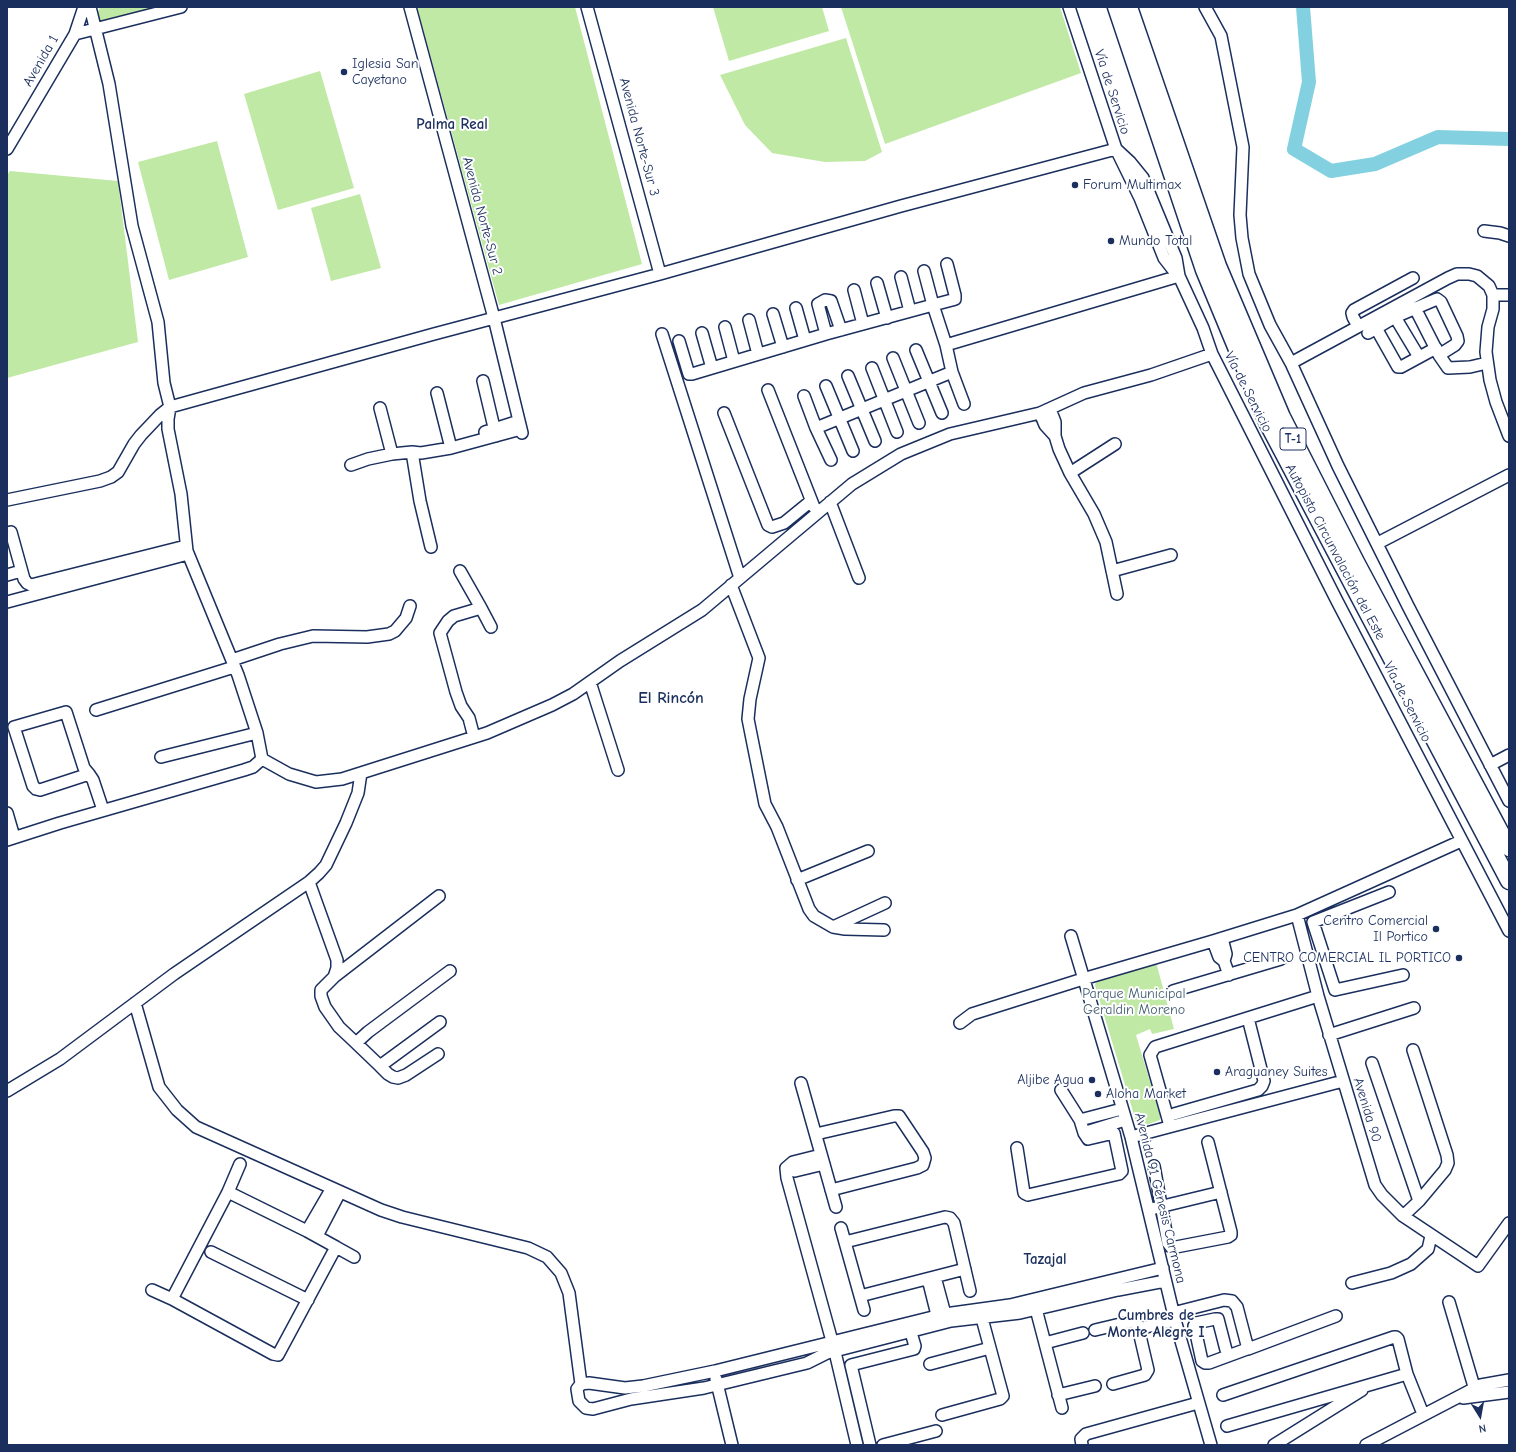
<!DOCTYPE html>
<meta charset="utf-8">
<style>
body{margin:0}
#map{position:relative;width:1516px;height:1452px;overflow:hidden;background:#fff;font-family:"Comic Neue",sans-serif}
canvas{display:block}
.frame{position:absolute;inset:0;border:8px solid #1b2f5e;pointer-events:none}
.north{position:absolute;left:1460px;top:1396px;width:40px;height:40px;-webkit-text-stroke:3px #fff;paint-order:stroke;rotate:169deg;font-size:11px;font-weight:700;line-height:16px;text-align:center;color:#1b2f5e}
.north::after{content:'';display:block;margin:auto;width:14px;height:18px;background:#1b2f5e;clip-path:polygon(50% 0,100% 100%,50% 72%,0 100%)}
</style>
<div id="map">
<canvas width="1516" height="1452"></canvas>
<div class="frame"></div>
<div class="north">N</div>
</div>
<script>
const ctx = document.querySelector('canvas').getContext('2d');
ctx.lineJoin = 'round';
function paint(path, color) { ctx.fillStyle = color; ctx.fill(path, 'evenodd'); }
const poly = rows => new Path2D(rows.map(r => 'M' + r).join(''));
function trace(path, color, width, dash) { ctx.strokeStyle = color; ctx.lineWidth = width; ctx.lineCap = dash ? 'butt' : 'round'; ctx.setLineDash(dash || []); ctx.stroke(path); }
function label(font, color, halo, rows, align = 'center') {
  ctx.font = font + ' "Comic Neue",sans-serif'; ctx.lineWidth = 4; ctx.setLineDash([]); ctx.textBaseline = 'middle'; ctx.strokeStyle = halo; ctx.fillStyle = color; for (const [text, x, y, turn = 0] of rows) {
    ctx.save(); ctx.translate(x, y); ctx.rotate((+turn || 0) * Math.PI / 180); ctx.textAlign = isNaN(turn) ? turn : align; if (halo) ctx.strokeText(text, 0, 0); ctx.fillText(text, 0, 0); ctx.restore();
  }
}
const green = poly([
 [100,7,157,7,101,22,97,14],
 [417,7,575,7,642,264,499,305],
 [713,7,822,7,829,31,729,61],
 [841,7,1060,7,1081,73,885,144],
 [846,38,882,152,865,161,825,162,772,153,745,125,720,75],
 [320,71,354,188,278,210,244,94],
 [217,141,248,257,169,280,138,162],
 [10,171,118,181,138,342,7,378,7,175],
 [360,194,381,268,331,281,311,208],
 [1156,962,1174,1029,1152,1034,1150,1029,1136,1035,1160,1115,1160,1120,1138,1128,1095,985,1098,978]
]);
const river = poly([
 [1303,7,1309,82,1294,149,1331,171,1375,164,1438,137,1509,139]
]);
const minor = poly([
 [90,7,109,84,132,226,158,322,164,383,170,407,168,419,168,429,181,494,187,551,238,675,257,733,262,759,289,774,316,782,342,779,487,733,552,705,573,694,620,661,702,610,852,484,901,454,950,434,1040,413,1084,393,1151,375,1212,354],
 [410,7,494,318,522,433],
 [587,7,660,274],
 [1069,7,1116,149,1140,198,1164,258,1178,276],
 [1205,7,1221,36,1243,147,1240,215,1242,238,1249,274,1270,325,1291,363,1338,466,1408,606,1509,801],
 [75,34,181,7],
 [7,149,75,34,84,7],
 [1116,149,1130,162,1143,178,1176,258,1179,276,1203,328,1212,354,1336,599,1509,931],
 [1484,231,1500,233,1509,236],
 [924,271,933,305,952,300,955,299,955,295,947,264],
 [901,277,910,311],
 [877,283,887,318],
 [854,290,863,324],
 [1493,295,1509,295],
 [796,308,805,340],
 [1415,308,1439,355,1448,368,1470,367,1487,363],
 [773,314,783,347],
 [1395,317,1419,357],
 [749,320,758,354],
 [1358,326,1353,317,1352,313,1354,310,1413,278],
 [725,327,734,361],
 [1376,328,1398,367,1401,367,1436,348],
 [702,333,712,368],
 [1368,333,1395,317,1437,299,1441,302,1457,336,1458,341,1455,345,1439,355],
 [662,334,740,578],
 [826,334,818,304,825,300,831,301,841,330],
 [679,341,688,371,689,374,692,374,826,334,933,305,946,345,952,372,816,428],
 [946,345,1179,276],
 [916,350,942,413],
 [893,358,919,423],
 [1291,363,1448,278,1457,274,1469,274,1477,276,1489,286,1493,295,1493,309,1488,327,1486,352,1490,380,1496,402,1509,436],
 [872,368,897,432],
 [952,372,964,404],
 [848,376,875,441],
 [483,381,496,436],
 [826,386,853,451],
 [768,390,814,507],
 [437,393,451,448],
 [804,396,816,428,831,460],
 [380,408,392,454],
 [1050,409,1055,422,1055,436,1059,449,1070,473,1094,514,1106,542,1117,594],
 [724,413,768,525,772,527,784,523,811,501],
 [1040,413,1045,425,1055,436],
 [485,432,519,421],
 [412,452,420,501,431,547],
 [351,465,368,459,392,454,412,452,421,453,451,448,521,429],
 [1070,473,1115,444],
 [7,500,100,481,111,477,118,472,134,444,141,435,160,415,170,407,434,334,660,274,901,206,1116,149],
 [830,502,859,578],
 [7,533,11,532,24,579,27,583,31,585,186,546],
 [1378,543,1509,475],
 [460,571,481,608,454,616,448,621,440,633,456,692,461,706,469,718,474,737],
 [1112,571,1171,555],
 [7,575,21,571],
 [731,585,759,658,750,699,748,719,765,804,777,827,809,909,814,916,833,927,845,929,884,930],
 [7,602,188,554],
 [481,608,491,627],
 [232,660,280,644,313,636,367,637,389,634,395,631,406,618,410,606],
 [590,682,618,770],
 [96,710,234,667],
 [161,757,257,733],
 [1490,765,1509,755],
 [89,774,40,790,36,789,33,786,14,727,66,712,84,768,89,774,93,780,103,810],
 [7,813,14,837],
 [7,840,60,823,244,770,253,767,262,759],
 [797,880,868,851],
 [309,882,337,960,337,968,334,977,321,990,321,996,325,1007,339,1027,356,1043,368,1032,450,971],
 [1389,892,1313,922,1335,990,1403,975],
 [1297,915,1318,996,1375,1185,1382,1195,1403,1216,1478,1266,1509,1223],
 [833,927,885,903],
 [1071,936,1131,1137,1175,1320,1211,1445],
 [1222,938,1226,954,1224,961],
 [1213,941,1219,957,1224,961,1229,975],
 [334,977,439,896],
 [1173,991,1281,959],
 [135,1003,159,1087,177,1110,196,1127,381,1210,402,1217,528,1248,547,1257,561,1273,569,1293,581,1384],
 [960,1023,972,1014,1083,979,1213,941,1297,915,1461,841],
 [1329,1035,1414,1008],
 [356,1043,380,1066,440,1022],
 [1372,1063,1419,1201],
 [380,1066,388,1074,393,1077,398,1078,406,1075,438,1054],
 [801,1083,836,1207],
 [7,1091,60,1059,174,974,309,882,319,873,326,865,346,823,358,793,361,773],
 [1174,1114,1258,1090,1262,1086,1264,1081,1248,1018],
 [1080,1120,1122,1109],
 [1170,1126,1150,1055,1155,1047,1318,996],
 [1086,1132,1125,1120],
 [816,1134,894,1116,899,1116,923,1152,925,1158,923,1165,917,1168,831,1190],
 [1131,1137,1343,1081],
 [1017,1148,1024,1193,1028,1195,1119,1174,1122,1171,1114,1133,1088,1139,1084,1133,1080,1120,1061,1090],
 [1154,1166,1168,1243,1171,1247,1176,1247,1228,1237,1231,1235,1231,1232,1208,1142],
 [786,1168,787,1178,835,1352,857,1445],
 [786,1168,795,1171,824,1164],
 [786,1168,793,1162,821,1155],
 [228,1192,307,1231,336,1247,278,1355,273,1354,172,1299,228,1192],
 [228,1192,240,1164],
 [1155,1208,1221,1192],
 [1403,1216,1419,1201,1445,1170,1448,1163,1447,1155,1413,1050],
 [841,1228,864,1310],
 [307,1231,332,1188],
 [317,1236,340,1192],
 [845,1242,945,1217,950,1218,954,1223,970,1291],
 [336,1247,354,1257],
 [211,1252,308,1300],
 [1163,1268,1010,1305,945,1314,715,1371,643,1386,625,1388,589,1383,581,1384,577,1389,579,1401,586,1408,593,1409,631,1399,704,1388,807,1363,827,1353,951,1321,1020,1313,1118,1290,1165,1281],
 [935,1277,945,1314],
 [928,1279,937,1315],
 [1352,1283,1391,1273,1411,1264,1428,1249,1431,1236],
 [152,1290,172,1299],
 [860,1296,965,1269],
 [1449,1302,1475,1390],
 [1036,1309,1062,1408],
 [1173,1313,1224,1300,1232,1301,1237,1307,1248,1349,1336,1316],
 [1138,1329,1175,1320],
 [1095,1330,1133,1321,1136,1321,1137,1323,1148,1370,1145,1375,1113,1384],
 [1045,1343,1083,1333],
 [1226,1350,1218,1319,1215,1319,1196,1323,1194,1326,1195,1329,1202,1361,1205,1363,1209,1363,1247,1349],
 [930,1364,990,1348],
 [716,1379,732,1445],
 [1058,1395,1095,1386],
 [1223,1395,1394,1337,1396,1337,1398,1339,1407,1374],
 [1463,1398,1509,1392],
 [942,1415,1000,1399,1003,1396,980,1311],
 [1227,1426,1407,1374,1423,1414],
 [870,1445,851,1365,914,1349,915,1346,909,1326],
 [883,1445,936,1431],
 [1082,1445,1081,1439,1086,1434,1198,1403],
 [1274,1445,1362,1390],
 [1366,1445,1481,1385,1509,1380]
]);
const highway = poly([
 [1116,7,1204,270,1268,424,1509,881],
 [1129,7,1218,266,1282,417,1356,562,1509,848]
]);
const markers = [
 [344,72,4,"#1b2f5e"],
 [1075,185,4,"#1b2f5e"],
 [1111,241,4,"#1b2f5e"],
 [1436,929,4,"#1b2f5e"],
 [1459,958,4,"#1b2f5e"],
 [1217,1072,4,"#1b2f5e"],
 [1092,1080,4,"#1b2f5e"],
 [1098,1094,4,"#1b2f5e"]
];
const shields = [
 [1293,439,26]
];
const shieldNames = [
 ["T-1",1293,439]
];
const streetNames = [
 ["Avenida 1",41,61,-60],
 ["Vía de Servicio",1112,92,72],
 ["Avenida Norte-Sur 3",639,137,75],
 ["Avenida Norte-Sur 2",482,216,75],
 ["Vía de Servicio",1248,392,63],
 ["Autopista Circunvalación del Este",1335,552,62],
 ["Vía de Servicio",1407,702,63],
 ["Avenida 90",1367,1110,73],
 ["Avenida 91 Génesis Carmona",1160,1198,76]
];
const poiNames = [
 ["Iglesia San",352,64],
 ["Cayetano",352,80],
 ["Forum Multimax",1083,185],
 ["Mundo Total",1119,241],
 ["Centro Comercial",1428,921,"right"],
 ["Il Portico",1428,937,"right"],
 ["CENTRO COMERCIAL IL PORTICO",1451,958,"right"],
 ["Araguaney Suites",1225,1072],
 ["Aljibe Agua",1084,1080,"right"],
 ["Aloha Market",1106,1094]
];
const parkNames = [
 ["Parque Municipal",1134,994],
 ["Geraldin Moreno",1134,1010]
];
const neighbourhoodNames = [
 ["Palma Real",452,125],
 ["Tazajal",1045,1260],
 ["Cumbres de",1156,1316],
 ["Monte Alegre I",1156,1333]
];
const quarterNames = [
 ["El Rincón",671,698]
];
paint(green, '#c0e9a5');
trace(river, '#83d1e0', 14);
trace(minor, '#1b2f5e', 14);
trace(highway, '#1b2f5e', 19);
trace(minor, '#fff', 11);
trace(highway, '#fff', 16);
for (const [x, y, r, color] of markers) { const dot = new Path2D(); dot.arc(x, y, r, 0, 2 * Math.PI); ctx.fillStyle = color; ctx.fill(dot); trace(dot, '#fff', 1.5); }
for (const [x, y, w] of shields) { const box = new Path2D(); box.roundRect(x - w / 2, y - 11, w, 22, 3); ctx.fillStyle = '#fff'; ctx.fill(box); trace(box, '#1b2f5e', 1); }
label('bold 13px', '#1b2f5e', null, shieldNames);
label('14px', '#1b2f5e', '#fff', streetNames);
label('14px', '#1b2f5e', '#fff', poiNames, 'left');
label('14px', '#445e70', '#fff', parkNames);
label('bold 15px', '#1b2f5e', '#fff', neighbourhoodNames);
label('bold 16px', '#1b2f5e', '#fff', quarterNames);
</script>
